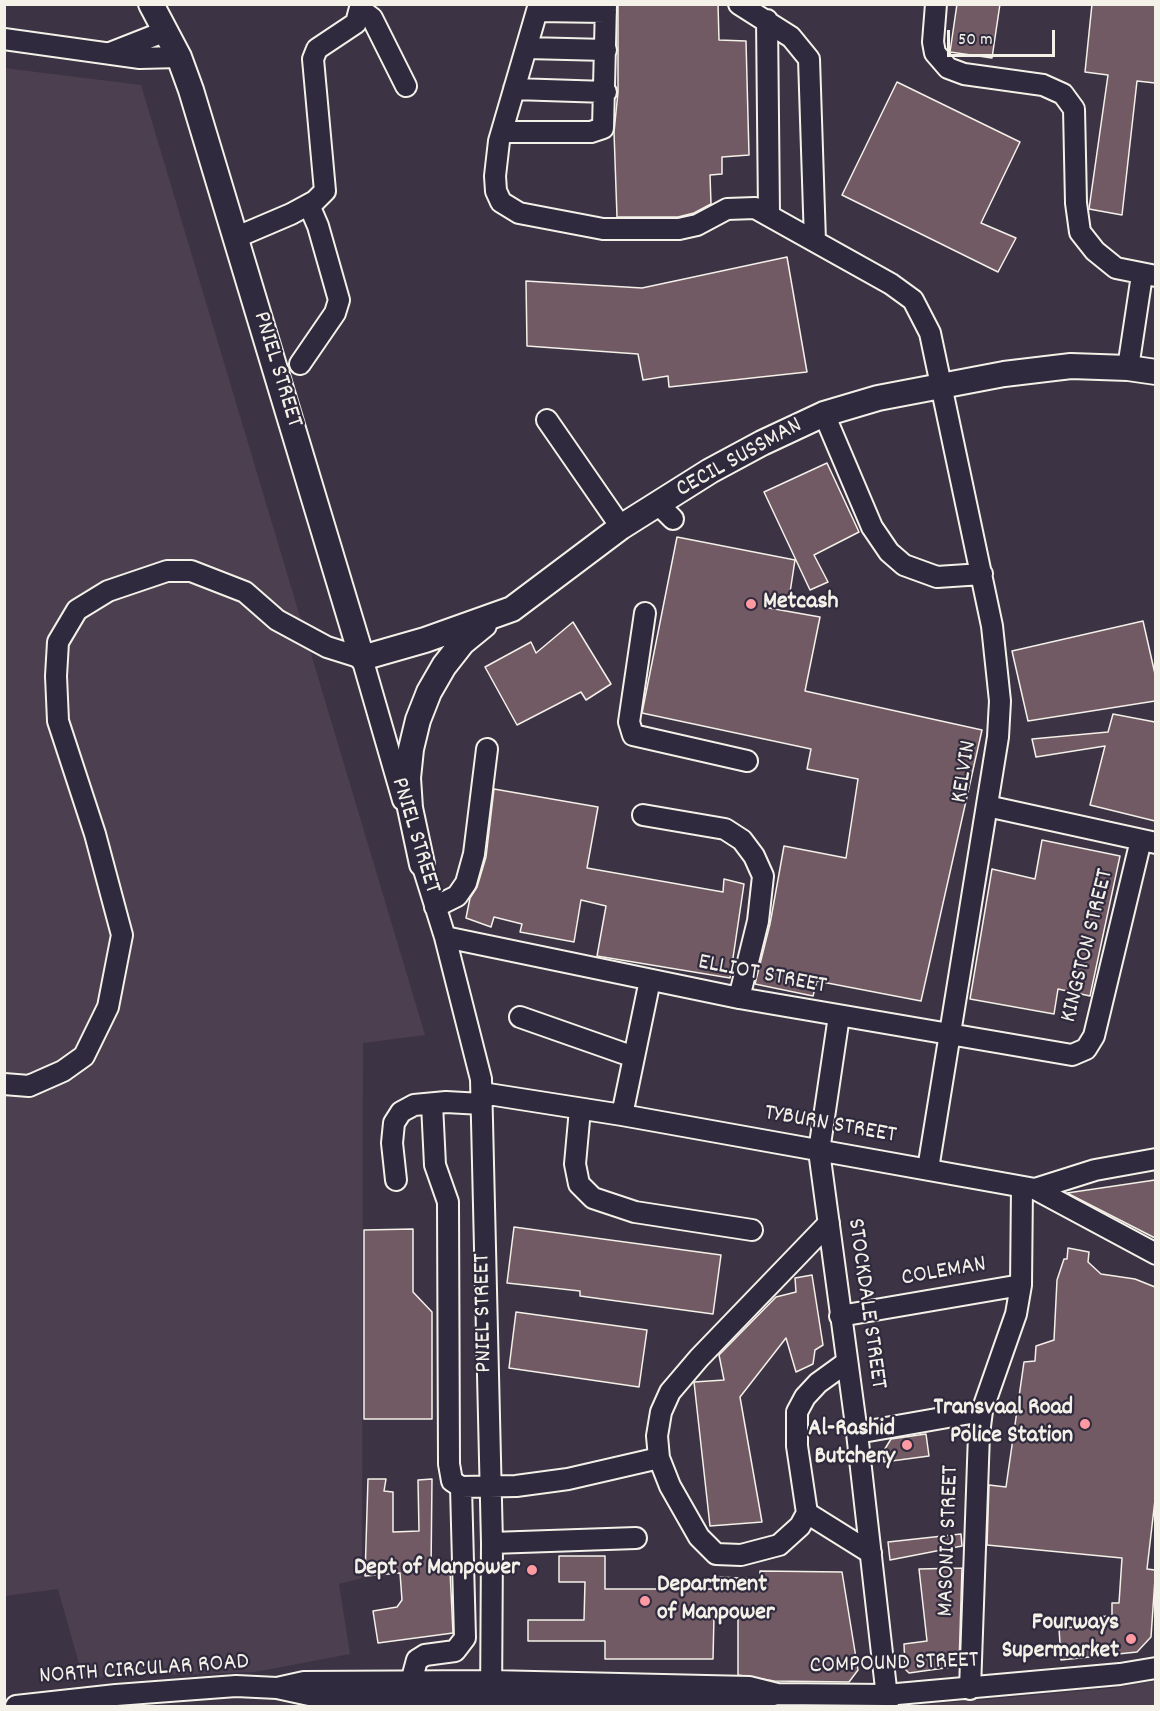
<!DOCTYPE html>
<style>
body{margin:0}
#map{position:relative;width:1160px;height:1711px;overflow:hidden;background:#3c3445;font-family:Dekko,sans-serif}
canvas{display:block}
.frame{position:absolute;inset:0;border:6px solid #f4f1e8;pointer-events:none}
.scale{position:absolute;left:947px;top:30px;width:108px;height:27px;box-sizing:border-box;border:3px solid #f4f1e8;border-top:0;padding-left:8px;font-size:18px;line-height:21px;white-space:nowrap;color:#f4f1e8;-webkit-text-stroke:4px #2f2a3d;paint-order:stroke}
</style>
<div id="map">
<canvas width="1160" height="1711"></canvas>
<div class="frame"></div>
<div class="scale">50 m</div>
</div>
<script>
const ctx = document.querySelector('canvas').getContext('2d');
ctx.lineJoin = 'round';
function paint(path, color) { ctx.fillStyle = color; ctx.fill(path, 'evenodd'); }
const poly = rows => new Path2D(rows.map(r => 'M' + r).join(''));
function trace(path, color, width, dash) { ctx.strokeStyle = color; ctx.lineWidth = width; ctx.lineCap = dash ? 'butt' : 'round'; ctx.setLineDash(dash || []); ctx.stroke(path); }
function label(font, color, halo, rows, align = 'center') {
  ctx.font = font + ' Dekko,sans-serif'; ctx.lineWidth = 4.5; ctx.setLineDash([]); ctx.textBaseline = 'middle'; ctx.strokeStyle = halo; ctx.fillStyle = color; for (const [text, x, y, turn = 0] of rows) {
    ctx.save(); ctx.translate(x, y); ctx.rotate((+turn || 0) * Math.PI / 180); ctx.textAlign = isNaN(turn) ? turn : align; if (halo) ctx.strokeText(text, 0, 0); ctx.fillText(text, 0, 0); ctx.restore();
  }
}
const built = poly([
 [4,68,141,85,425,1035,363,1043,362,1578,339,1584,350,1654,255,1672,83,1678,58,1589,5,1596],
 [1155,1681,1155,1706,913,1706,1114,1688]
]);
const building = poly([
 [718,4,719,40,746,41,749,155,722,157,722,174,710,175,711,204,694,213,678,217,617,217,614,132,618,92,618,5,718,4],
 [957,4,1000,4,992,58,950,52,957,4],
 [1092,4,1155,4,1155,83,1137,81,1122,215,1089,209,1108,75,1085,72,1092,4],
 [897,82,1020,142,981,223,1016,238,998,272,842,195,897,82],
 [787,257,807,372,669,387,668,376,643,380,638,354,527,346,526,281,642,288,787,257],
 [827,463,859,532,814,555,828,582,810,590,764,492,827,463],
 [677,537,795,560,789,599,769,608,820,617,805,691,982,730,921,1001,817,981,813,996,755,984,770,924,784,846,846,858,858,779,807,769,811,749,642,713,677,537],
 [1143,621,1155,674,1155,701,1028,721,1012,651,1143,621],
 [573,622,611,684,586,700,581,692,517,725,485,667,531,642,536,653,573,622],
 [1113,714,1155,722,1155,821,1090,805,1105,746,1036,757,1032,739,1108,732,1113,714],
 [494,789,598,807,587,868,723,892,724,879,744,884,730,978,597,956,606,906,581,900,574,942,520,932,522,924,494,917,491,927,466,918,470,898,477,887,486,857,494,789],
 [1042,840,1120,856,1090,996,1058,989,1054,1014,970,999,992,869,1035,879,1042,840],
 [1155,1180,1155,1238,1067,1193,1155,1180],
 [514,1227,721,1255,713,1314,580,1296,580,1291,507,1283,514,1227],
 [413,1229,413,1292,432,1312,432,1419,364,1419,364,1230,413,1229],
 [1068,1248,1089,1252,1088,1262,1101,1274,1135,1279,1155,1287,1155,1500,1147,1569,1155,1570,1155,1579,1151,1637,1137,1652,1061,1660,1059,1628,1090,1626,1089,1617,1112,1616,1112,1603,1119,1603,1122,1558,987,1545,989,1485,1006,1487,1024,1362,1035,1361,1036,1346,1054,1340,1057,1280,1064,1259,1067,1259,1068,1248],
 [812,1275,823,1345,815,1350,813,1364,796,1372,786,1338,740,1397,762,1522,710,1526,694,1382,724,1380,719,1355,776,1297,796,1292,795,1278,812,1275],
 [516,1312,647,1330,639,1387,509,1368,516,1312],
 [926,1434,929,1456,884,1462,883,1452,891,1439,926,1434],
 [368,1479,386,1479,384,1491,393,1492,393,1532,419,1531,418,1480,432,1479,431,1571,450,1571,453,1633,378,1643,373,1611,397,1607,402,1600,400,1573,365,1576,368,1479],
 [961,1534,962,1546,890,1560,888,1542,961,1534],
 [559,1556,605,1556,605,1589,718,1589,718,1577,760,1579,760,1571,842,1572,858,1670,849,1682,774,1681,738,1675,738,1615,714,1616,713,1659,605,1659,605,1641,528,1641,528,1620,584,1620,585,1582,559,1582,559,1556],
 [962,1568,959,1666,909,1673,905,1669,904,1644,927,1641,919,1569,962,1568]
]);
const minor = poly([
 [539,4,499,141,495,176,496,191,501,202,519,213,603,229,679,229,697,225,727,209,755,208,891,284,913,300,930,333,992,626,1000,701,998,737,928,1169],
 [739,4,791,37,809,59,815,241],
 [936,4,933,42,935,53,948,68,964,74,1043,85,1063,94,1074,109,1076,203,1080,232,1095,251,1116,268,1156,276],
 [360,9,372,18,406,86],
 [537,11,606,12],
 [767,20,769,213],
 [4,39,140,58,179,57],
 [527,48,606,50],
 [110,53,166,31],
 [514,89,606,92],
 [502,132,591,132,603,128,606,4],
 [237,237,291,214,315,201,325,191,313,59,317,49,356,23,361,4],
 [300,364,335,313,339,300,318,226,309,205],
 [1128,368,1142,275],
 [824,414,872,527,889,552,904,565,937,577,982,574],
 [547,420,621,527],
 [659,505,673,519],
 [645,613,629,722,633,735,747,761],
 [987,806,1156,843],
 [643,815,725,829,742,840,754,856,763,876,758,921,739,998],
 [418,851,445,937,481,1079,492,1543,491,1706],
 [435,907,457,896,466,883,474,854,487,749],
 [445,937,739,998,1072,1055,1086,1049,1094,1036,1141,840],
 [839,1016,819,1151,857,1433,888,1706],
 [520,1017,634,1057],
 [4,1084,29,1086,63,1071,84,1056,108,1007,122,935,95,834,58,721,56,676,58,642,77,610,108,591,167,571,191,571,245,592,277,620,327,647,362,658,403,800],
 [482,1093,622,1115,1035,1189,1156,1254],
 [432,1104,435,1165,448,1202,449,1464,452,1481,461,1487,516,1486,568,1479,659,1458],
 [580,1109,575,1164,579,1184,593,1198,635,1212,752,1230],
 [622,1115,650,980],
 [396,1180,392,1143,394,1123,401,1112,414,1105,446,1102,482,1104],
 [1035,1189,1095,1170,1156,1159],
 [829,1223,699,1358,670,1392,661,1412,657,1436,659,1458,670,1486,699,1537,716,1554,741,1555,779,1545,800,1526,807,1513,797,1446,797,1412,805,1397,818,1383,847,1362],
 [840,1316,1021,1285],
 [857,1433,982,1411],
 [807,1513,871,1553],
 [492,1543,636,1538],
 [411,1682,417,1660,425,1655,455,1651,465,1638,461,1487],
 [277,1688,304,1682,491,1681,749,1687,777,1694,886,1695,1120,1674,1156,1668],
 [970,1689,979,1434,982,1411,1016,1314,1021,1285,1022,1187],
 [16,1706,116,1695,236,1686,277,1688,323,1698,750,1702,777,1694]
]);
const major = poly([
 [151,4,179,57,191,90,362,658,425,640,512,609,621,527,710,471,762,443,824,414,878,398,1004,374,1071,366,1128,368,1156,372],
 [422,864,410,808,408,778,411,749,418,720,429,692,444,666,462,643,484,625]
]);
const markers = [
 [751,604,6,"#ff9aa2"],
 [1085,1424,6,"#ff9aa2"],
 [907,1445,6,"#ff9aa2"],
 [532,1570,6,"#ff9aa2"],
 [645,1601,6,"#ff9aa2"],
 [1131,1639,6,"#ff9aa2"]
];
const streetNames = [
 ["PNIEL STREET",276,370,73],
 ["CECIL SUSSMAN",740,459,-29],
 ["KELVIN",966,772,-81],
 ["PNIEL STREET",414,836,73],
 ["KINGSTON STREET",1089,946,-76],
 ["ELLIOT STREET",762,976,11],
 ["TYBURN STREET",830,1126,10],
 ["COLEMAN",944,1273,-10],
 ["STOCKDALE STREET",865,1304,82],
 ["PNIEL STREET",485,1313,-91],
 ["MASONIC STREET",950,1541,-88],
 ["COMPOUND STREET",894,1665,-2],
 ["NORTH CIRCULAR ROAD",144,1671,-4]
];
const poiNames = [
 ["Metcash",763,604,"left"],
 ["Transvaal Road",1073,1410],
 ["Police Station",1073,1438],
 ["Al-Rashid",895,1431],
 ["Butchery",895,1459],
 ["Dept of Manpower",520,1570],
 ["Department",657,1587,"left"],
 ["of Manpower",657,1615,"left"],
 ["Fourways",1119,1625],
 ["Supermarket",1119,1653]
];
paint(built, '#4c3f4f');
paint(building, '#725a65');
trace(building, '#f4f1e8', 1.5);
trace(minor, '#f4f1e8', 24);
trace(major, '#f4f1e8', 28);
trace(minor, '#2f2a3d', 20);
trace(major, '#2f2a3d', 24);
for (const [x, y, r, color] of markers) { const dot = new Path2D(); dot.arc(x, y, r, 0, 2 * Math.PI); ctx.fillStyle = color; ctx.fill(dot); trace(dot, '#2f2a3d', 2); }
label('24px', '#f4f1e8', '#2f2a3d', streetNames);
label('bold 24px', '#f4f1e8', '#2f2a3d', poiNames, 'right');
</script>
